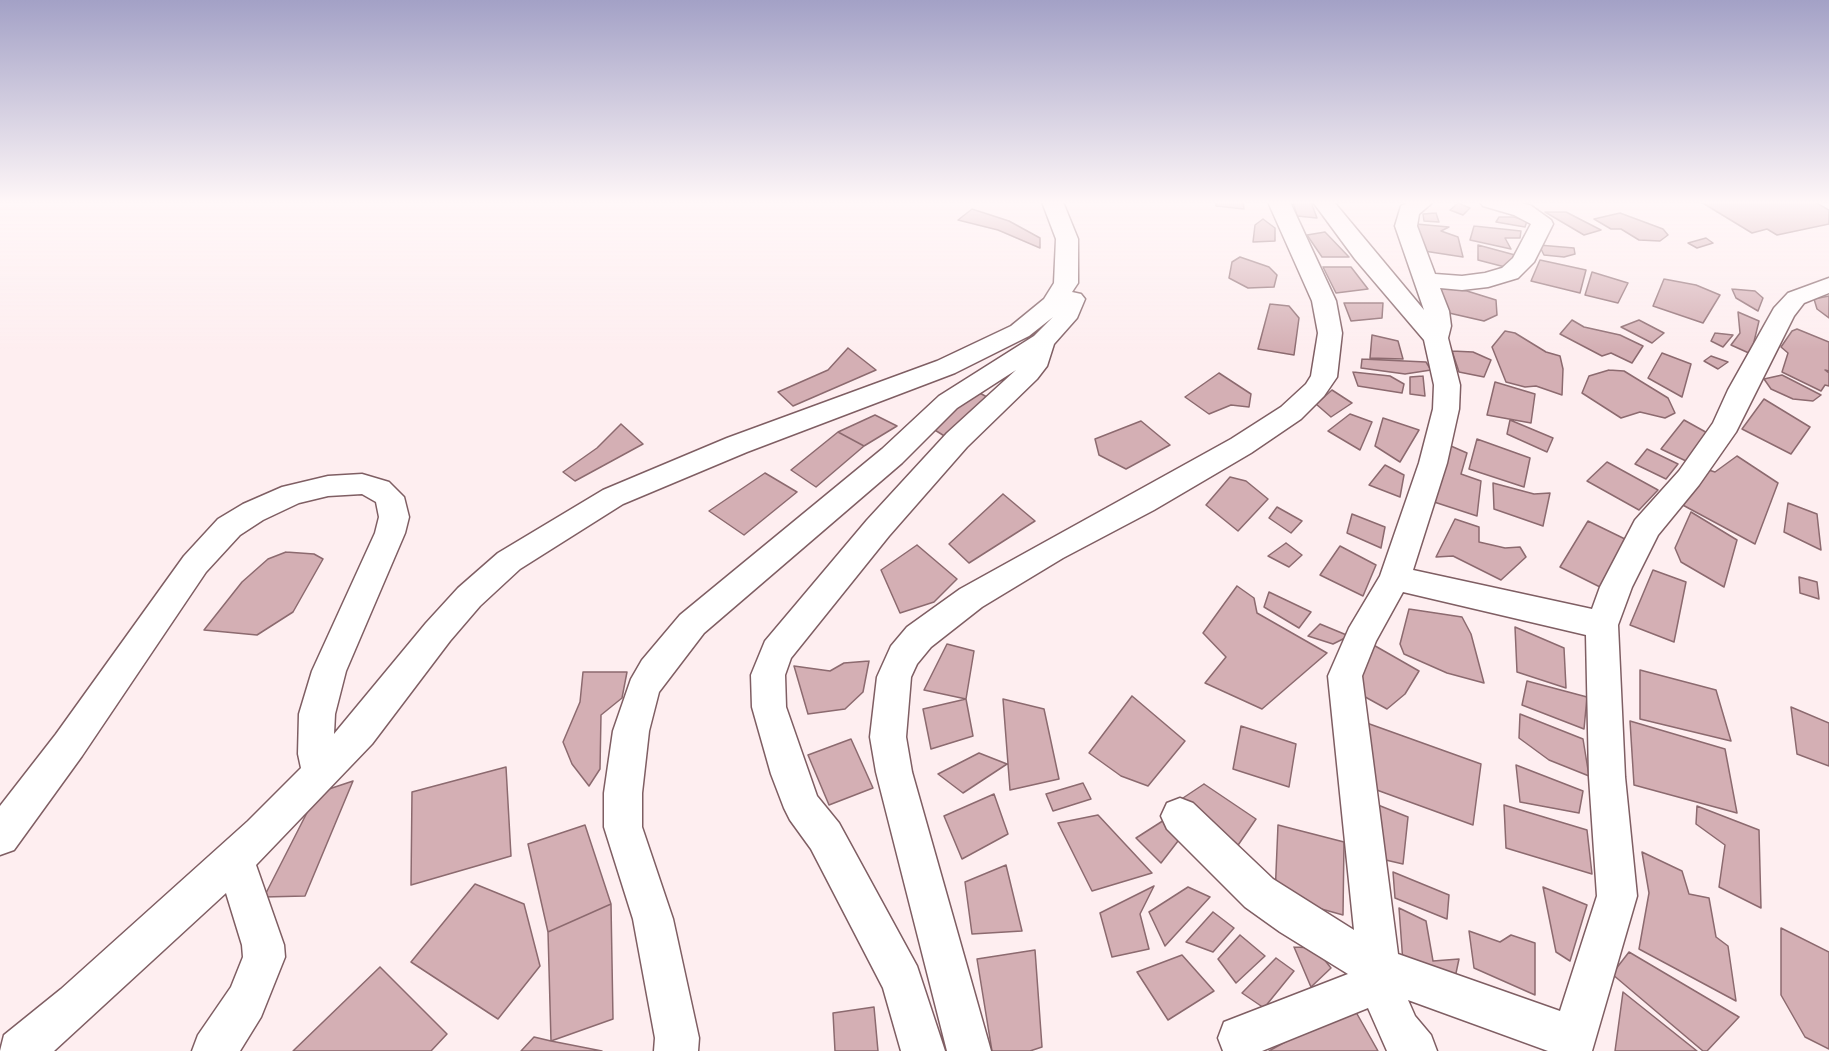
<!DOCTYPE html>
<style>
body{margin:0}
canvas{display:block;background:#feeef0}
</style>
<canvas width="1829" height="1051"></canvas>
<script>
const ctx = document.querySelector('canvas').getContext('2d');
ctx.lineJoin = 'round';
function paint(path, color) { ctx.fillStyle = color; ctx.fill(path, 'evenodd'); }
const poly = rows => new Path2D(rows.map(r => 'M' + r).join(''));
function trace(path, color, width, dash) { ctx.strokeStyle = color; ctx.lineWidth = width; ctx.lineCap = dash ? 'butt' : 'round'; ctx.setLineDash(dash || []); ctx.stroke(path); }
const building = poly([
 [1216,202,1243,202,1244,209,1216,206,1216,202],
 [1293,202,1311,202,1317,218,1297,216,1293,202],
 [1701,202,1822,202,1817,203,1829,210,1829,224,1777,235,1767,229,1752,233,1701,202],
 [1458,203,1470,208,1463,215,1450,210,1458,203],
 [972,209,1009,221,1040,238,1040,248,998,230,958,220,972,209],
 [1545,212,1566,212,1601,230,1584,235,1545,212],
 [1436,213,1439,222,1424,221,1423,214,1436,213],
 [1620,213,1663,229,1668,235,1660,241,1639,240,1621,229,1611,229,1594,219,1620,213],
 [1499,217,1514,217,1527,221,1525,227,1496,222,1499,217],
 [1263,219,1275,228,1275,241,1253,242,1255,225,1263,219],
 [1416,224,1449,227,1441,231,1458,237,1463,257,1424,251,1416,224],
 [1474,226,1521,231,1520,238,1505,238,1511,249,1470,240,1474,226],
 [1325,232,1349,257,1322,257,1307,235,1325,232],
 [1706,238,1713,243,1697,248,1688,243,1706,238],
 [1478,245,1515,255,1505,267,1478,260,1478,245],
 [1539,245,1574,248,1575,254,1564,257,1544,255,1539,245],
 [1240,257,1269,267,1277,275,1274,287,1248,288,1229,278,1232,262,1240,257],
 [1540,260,1586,270,1580,293,1531,281,1540,260],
 [1323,267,1351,267,1368,289,1336,293,1323,267],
 [1592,272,1628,283,1618,303,1585,295,1592,272],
 [1664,279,1696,285,1720,295,1703,323,1653,306,1664,279],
 [1436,287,1467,291,1496,300,1497,315,1484,321,1449,313,1436,287],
 [1732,289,1755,291,1763,298,1758,311,1736,298,1732,289],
 [1829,296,1829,318,1817,309,1814,299,1829,296],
 [1344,303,1383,303,1382,318,1351,321,1344,303],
 [1270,304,1289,306,1299,318,1294,355,1258,349,1270,304],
 [1738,312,1759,321,1751,354,1731,345,1740,333,1738,312],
 [1572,320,1584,327,1620,335,1643,346,1632,363,1611,353,1602,356,1560,334,1572,320],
 [1639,320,1664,333,1652,343,1621,327,1639,320],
 [1797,329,1829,342,1829,371,1825,370,1829,373,1829,386,1825,385,1821,391,1782,372,1788,353,1781,347,1792,331,1797,329],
 [1505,331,1515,333,1546,352,1560,356,1563,369,1562,395,1536,386,1525,387,1506,382,1492,347,1505,331],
 [1715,333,1733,335,1723,347,1711,341,1715,333],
 [1372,335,1398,341,1403,359,1370,358,1372,335],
 [848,348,876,370,793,406,778,392,828,370,848,348],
 [1452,351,1473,352,1491,360,1484,377,1459,372,1452,351],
 [1662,353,1691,364,1682,397,1648,378,1662,353],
 [1711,356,1728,362,1718,369,1704,361,1711,356],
 [1362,359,1426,362,1431,370,1405,374,1361,368,1362,359],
 [1609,370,1624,371,1668,398,1675,413,1665,418,1640,412,1621,418,1582,393,1589,376,1609,370],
 [1353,372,1390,376,1404,384,1402,393,1358,386,1353,372],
 [1219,373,1251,394,1249,407,1231,405,1209,414,1185,397,1219,373],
 [1782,375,1821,395,1813,401,1793,399,1771,389,1764,379,1782,375],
 [1423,376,1425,396,1410,394,1410,377,1423,376],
 [1495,382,1535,394,1531,423,1487,415,1495,382],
 [1332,390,1352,403,1331,417,1316,404,1332,390],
 [978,392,994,401,946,437,930,427,978,392],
 [1764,399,1810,427,1791,454,1742,429,1764,399],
 [1350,414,1372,422,1360,450,1328,431,1350,414],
 [875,415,897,426,864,446,838,432,875,415],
 [1383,418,1419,430,1400,462,1375,446,1383,418],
 [1510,420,1553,438,1547,452,1507,434,1510,420],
 [1684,420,1711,435,1686,461,1661,449,1684,420],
 [1141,421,1170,445,1126,469,1099,455,1095,439,1141,421],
 [621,424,643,444,575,481,563,472,597,448,621,424],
 [838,432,864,446,816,487,791,470,838,432],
 [1477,439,1530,458,1524,487,1469,469,1477,439],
 [1444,443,1467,453,1461,474,1481,481,1477,516,1428,500,1444,443],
 [1647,449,1678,464,1666,479,1635,464,1647,449],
 [1737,456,1778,483,1755,544,1679,503,1699,467,1715,472,1737,456],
 [1607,462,1658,490,1639,510,1587,481,1607,462],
 [1385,465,1404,475,1400,497,1369,485,1385,465],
 [765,473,797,492,744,535,709,511,765,473],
 [1230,477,1246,481,1268,499,1238,531,1206,505,1230,477],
 [1493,483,1534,494,1550,493,1543,526,1494,509,1493,483],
 [1003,494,1035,521,969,563,949,544,1003,494],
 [1788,503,1817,514,1821,550,1784,532,1788,503],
 [1277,507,1302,521,1291,533,1269,518,1277,507],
 [1691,512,1737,540,1724,587,1681,562,1675,548,1691,512],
 [1352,514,1385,527,1381,548,1347,533,1352,514],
 [1455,519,1479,527,1479,542,1505,548,1520,547,1526,557,1501,580,1453,556,1436,557,1455,519],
 [1588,521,1627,540,1600,587,1560,567,1588,521],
 [1286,543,1302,555,1289,567,1268,556,1286,543],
 [917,545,957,579,934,602,900,613,881,570,917,545],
 [1340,546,1376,565,1363,596,1320,575,1340,546],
 [286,552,314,554,323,559,293,612,257,635,204,630,242,582,268,559,286,552],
 [1653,570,1686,582,1674,642,1630,625,1653,570],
 [1799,577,1817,582,1819,599,1800,593,1799,577],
 [1237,586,1254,598,1257,613,1327,653,1262,709,1205,683,1226,657,1203,633,1237,586],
 [1269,592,1311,612,1299,628,1264,607,1269,592],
 [1409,609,1462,617,1471,634,1484,683,1447,673,1404,654,1400,644,1409,609],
 [1320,624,1349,636,1333,644,1308,636,1320,624],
 [1515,627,1564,648,1566,688,1517,672,1515,627],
 [1370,643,1419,671,1405,694,1387,709,1358,693,1359,673,1370,643],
 [947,644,974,651,966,699,924,690,947,644],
 [869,661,863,692,845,709,808,714,794,666,830,671,844,663,869,661],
 [1640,670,1716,690,1731,741,1640,719,1640,670],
 [583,672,627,672,622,698,601,715,600,769,589,786,572,764,563,742,580,702,583,672],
 [1527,681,1587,697,1584,729,1522,705,1527,681],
 [1132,696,1185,741,1148,786,1121,776,1089,753,1132,696],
 [966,699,973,736,931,749,923,709,966,699],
 [1003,699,1044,709,1059,779,1010,790,1003,699],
 [1791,707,1829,723,1829,766,1797,754,1791,707],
 [1520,714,1583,739,1589,776,1549,760,1519,738,1520,714],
 [1630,721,1725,749,1737,813,1634,785,1630,721],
 [1364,722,1481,764,1473,825,1374,789,1364,722],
 [1241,726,1296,744,1289,787,1233,769,1241,726],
 [851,739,873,788,829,805,808,755,851,739],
 [979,753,1007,764,963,793,938,774,979,753],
 [1516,765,1583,791,1579,813,1520,802,1516,765],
 [506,767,511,856,411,885,412,792,506,767],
 [353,781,305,896,264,897,317,793,353,781],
 [1083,783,1091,799,1053,811,1046,794,1083,783],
 [1204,784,1256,819,1234,851,1174,804,1204,784],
 [994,794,1008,834,962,859,944,816,994,794],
 [1373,803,1408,817,1403,864,1377,858,1373,803],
 [1504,805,1587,830,1592,874,1506,848,1504,805],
 [1697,806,1759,830,1761,908,1719,887,1725,845,1696,824,1697,806],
 [1098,815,1152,873,1092,891,1058,823,1098,815],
 [1172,815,1185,832,1161,863,1136,838,1172,815],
 [585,825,611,904,548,932,528,844,585,825],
 [1278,825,1344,842,1343,915,1275,896,1278,825],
 [1642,852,1682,871,1689,894,1709,898,1716,937,1728,946,1736,1001,1639,949,1649,893,1642,852],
 [1006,865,1022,931,972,934,965,882,1006,865],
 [1393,872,1449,895,1447,919,1395,898,1393,872],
 [475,884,524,904,540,966,498,1019,411,962,475,884],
 [1154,886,1140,914,1149,949,1112,957,1100,913,1154,886],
 [1188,887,1210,897,1165,946,1149,912,1188,887],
 [1543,887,1587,905,1570,961,1556,952,1543,887],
 [611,904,613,1019,551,1041,548,932,611,904],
 [1399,908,1426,921,1433,961,1459,959,1452,992,1403,963,1399,908],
 [1213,912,1234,928,1213,952,1186,942,1213,912],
 [1781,928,1829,952,1829,1049,1805,1037,1781,995,1781,928],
 [1469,931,1500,942,1511,935,1535,943,1535,995,1474,968,1469,931],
 [1240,935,1265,956,1236,983,1218,959,1240,935],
 [1294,947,1315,948,1331,968,1311,987,1294,947],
 [1035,950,1042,1047,1030,1051,992,1051,977,959,1035,950],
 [1629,952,1739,1017,1707,1051,1703,1051,1612,974,1629,952],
 [1182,955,1214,991,1168,1020,1137,972,1182,955],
 [1276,958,1294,971,1264,1008,1242,993,1276,958],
 [380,967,447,1034,431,1051,293,1051,380,967],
 [1623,992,1697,1051,1615,1051,1623,992],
 [1352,1005,1378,1051,1269,1051,1352,1005],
 [874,1007,878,1051,835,1051,833,1013,874,1007],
 [534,1037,551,1041,602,1051,521,1051,534,1037]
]);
const minor = poly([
 [1042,202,1063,202,1078,239,1078,283,1072,292,1081,294,1085,299,1077,318,1054,344,1047,366,1037,379,967,447,889,536,791,658,785,675,786,707,817,796,839,823,917,966,945,1051,901,1051,883,988,811,849,790,820,784,808,771,774,752,707,751,675,765,641,867,520,947,433,1016,370,957,408,902,463,704,633,659,692,649,731,642,793,642,827,673,919,699,1038,698,1051,654,1051,655,1038,633,919,604,827,604,793,613,731,631,679,642,660,680,615,882,449,939,396,1034,336,1053,317,1029,336,955,373,747,452,623,504,520,569,480,606,450,641,372,744,256,865,284,945,285,957,261,1017,240,1051,192,1051,198,1035,231,987,243,957,242,945,226,893,54,1051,0,1051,4,1035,61,989,248,821,301,768,298,754,299,714,312,671,375,533,379,517,376,502,362,494,328,496,299,503,263,520,240,535,206,572,82,756,14,850,0,855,0,806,56,734,184,556,218,519,243,504,282,487,328,476,362,474,389,482,404,497,409,517,405,533,346,671,335,714,334,734,426,623,458,588,498,553,603,490,727,438,937,361,1011,326,1044,299,1054,283,1056,239,1042,202],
 [1268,202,1290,202,1336,301,1342,333,1337,377,1324,396,1301,419,1251,453,1154,510,1063,558,982,607,931,647,917,664,911,677,906,737,912,772,991,1051,947,1051,876,772,870,737,877,677,891,646,907,627,960,589,1231,439,1281,407,1306,384,1311,376,1318,333,1312,301,1268,202],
 [1313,202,1334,202,1424,310,1395,226,1401,206,1408,202,1433,202,1419,214,1417,226,1435,274,1462,276,1485,273,1502,268,1513,258,1531,224,1514,215,1483,206,1480,202,1515,202,1530,205,1551,220,1553,224,1534,262,1518,278,1488,287,1462,290,1440,288,1449,311,1451,326,1448,338,1460,385,1459,409,1447,463,1413,570,1592,609,1600,587,1635,520,1679,471,1713,423,1728,390,1774,308,1788,293,1829,278,1829,293,1804,303,1794,316,1736,432,1699,485,1658,535,1632,587,1618,625,1625,777,1637,896,1592,1051,1548,1051,1408,1000,1415,1016,1431,1035,1437,1051,1387,1051,1368,1008,1262,1051,1223,1051,1218,1038,1224,1022,1348,974,1280,932,1245,907,1167,829,1161,816,1167,803,1180,798,1193,803,1273,879,1354,930,1328,676,1349,628,1380,576,1419,463,1433,409,1434,385,1424,340,1355,259,1313,202],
 [1403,592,1586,635,1589,777,1597,896,1560,1011,1398,954,1362,676,1376,641,1403,592]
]);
paint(building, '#d4afb4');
trace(building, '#8c6a6f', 1.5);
trace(minor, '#7f5e63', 3);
paint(minor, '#fff');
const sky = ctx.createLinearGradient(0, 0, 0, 349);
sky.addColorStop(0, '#a3a1c6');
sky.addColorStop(0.58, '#fff7f8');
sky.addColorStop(1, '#fff7f800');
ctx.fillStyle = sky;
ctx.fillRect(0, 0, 1829, 349);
</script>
